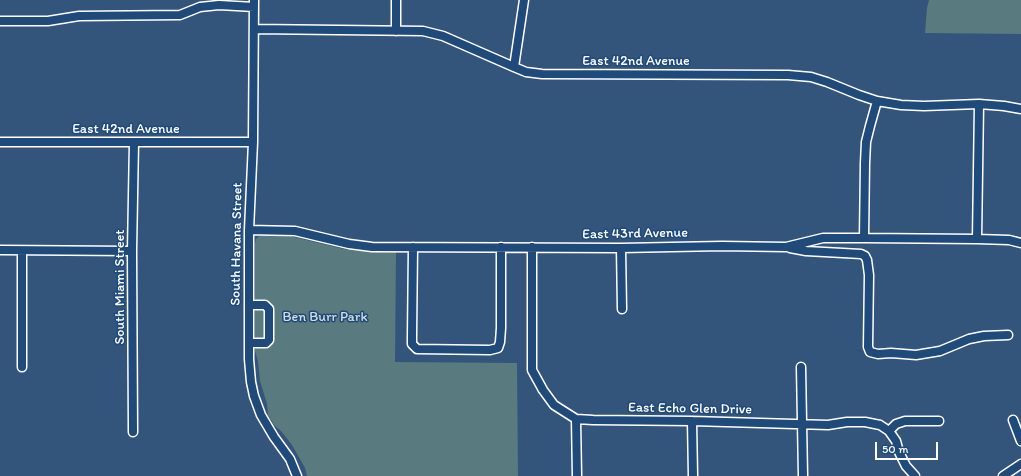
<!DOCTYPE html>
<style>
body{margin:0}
#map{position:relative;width:1021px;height:476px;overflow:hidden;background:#33557c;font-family:Itim,sans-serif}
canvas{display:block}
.scale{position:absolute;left:875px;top:442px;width:63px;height:18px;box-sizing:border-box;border:2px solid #fff;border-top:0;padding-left:5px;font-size:12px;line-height:14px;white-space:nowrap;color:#fff;-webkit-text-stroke:3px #1f4a7a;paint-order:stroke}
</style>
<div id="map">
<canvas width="1021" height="476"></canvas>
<div class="scale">50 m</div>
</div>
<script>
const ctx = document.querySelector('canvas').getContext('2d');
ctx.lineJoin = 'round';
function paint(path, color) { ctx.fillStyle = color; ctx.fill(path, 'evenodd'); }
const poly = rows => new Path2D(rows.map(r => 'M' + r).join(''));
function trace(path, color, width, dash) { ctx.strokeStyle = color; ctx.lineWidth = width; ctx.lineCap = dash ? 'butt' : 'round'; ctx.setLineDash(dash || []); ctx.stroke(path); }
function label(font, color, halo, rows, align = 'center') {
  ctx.font = font + ' Itim,sans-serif'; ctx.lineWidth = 3; ctx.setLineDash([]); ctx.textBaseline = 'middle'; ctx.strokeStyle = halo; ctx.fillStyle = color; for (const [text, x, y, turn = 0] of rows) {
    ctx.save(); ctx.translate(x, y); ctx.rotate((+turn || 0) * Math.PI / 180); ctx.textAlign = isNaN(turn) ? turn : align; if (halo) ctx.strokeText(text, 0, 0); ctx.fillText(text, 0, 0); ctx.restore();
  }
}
const green = poly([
 [929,0,1021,0,1021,34,925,33,927,8],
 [263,235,294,237,344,249,363,251,396,252,395,362,517,363,518,476,307,476,305,468,292,445,281,431,275,426,268,415,267,404,260,381,258,361,255,351,255,243,256,239,259,236]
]);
const minor = poly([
 [254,0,253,142,249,230,249,359,251,382,254,396,261,415,274,437,290,459,297,476],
 [0,21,48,21,79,16,180,15,200,7,219,5,254,7],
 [254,29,423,31,443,36,514,67,526,72,542,74,788,75,811,77,827,82,859,95,877,101,901,105,924,106,979,104,1004,106,1021,109],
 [396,31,396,0],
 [514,67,524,0],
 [0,142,253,142],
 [249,230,295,231,349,244,372,247,621,248,722,246,786,247,823,238,864,238,977,239,1009,240,1021,243],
 [864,238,865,163,866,142,870,126,877,101],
 [977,239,979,104],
 [413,247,412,336,412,344,417,349,490,350,498,348,500,342,501,328,501,247],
 [532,247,532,370,543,390,554,405,576,419,593,420,692,421,828,425,847,422,865,422,880,425,889,431,896,441,899,452,906,466,915,476],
 [621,248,622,309],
 [790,248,806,251,861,254,865,256,867,260,869,275,868,347,870,352,878,354,891,353,916,355,940,351,969,339,984,336,1008,335],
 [0,250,132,251],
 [249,343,266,343,269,340,269,309,265,305,249,305],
 [22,367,22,251],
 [801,367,803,476],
 [576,419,577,476],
 [1013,420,1021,441],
 [692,421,693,476],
 [889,431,896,424,905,421,939,421],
 [133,432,132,251,134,142],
 [1003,476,1021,464]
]);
const streetNames = [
 ["East 42nd Avenue",636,61],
 ["East 42nd Avenue",126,129],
 ["East 43rd Avenue",635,234,-1],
 ["South Havana Street",237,244,-89],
 ["South Miami Street",120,287,-90],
 ["East Echo Glen Drive",690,409,1]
];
const parkNames = [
 ["Ben Burr Park",325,317]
];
paint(green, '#597a7f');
trace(minor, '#fff', 11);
trace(minor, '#1f4a7a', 8);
label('14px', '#fff', '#1f4a7a', streetNames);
label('14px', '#d6dedf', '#1f4a7a', parkNames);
</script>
